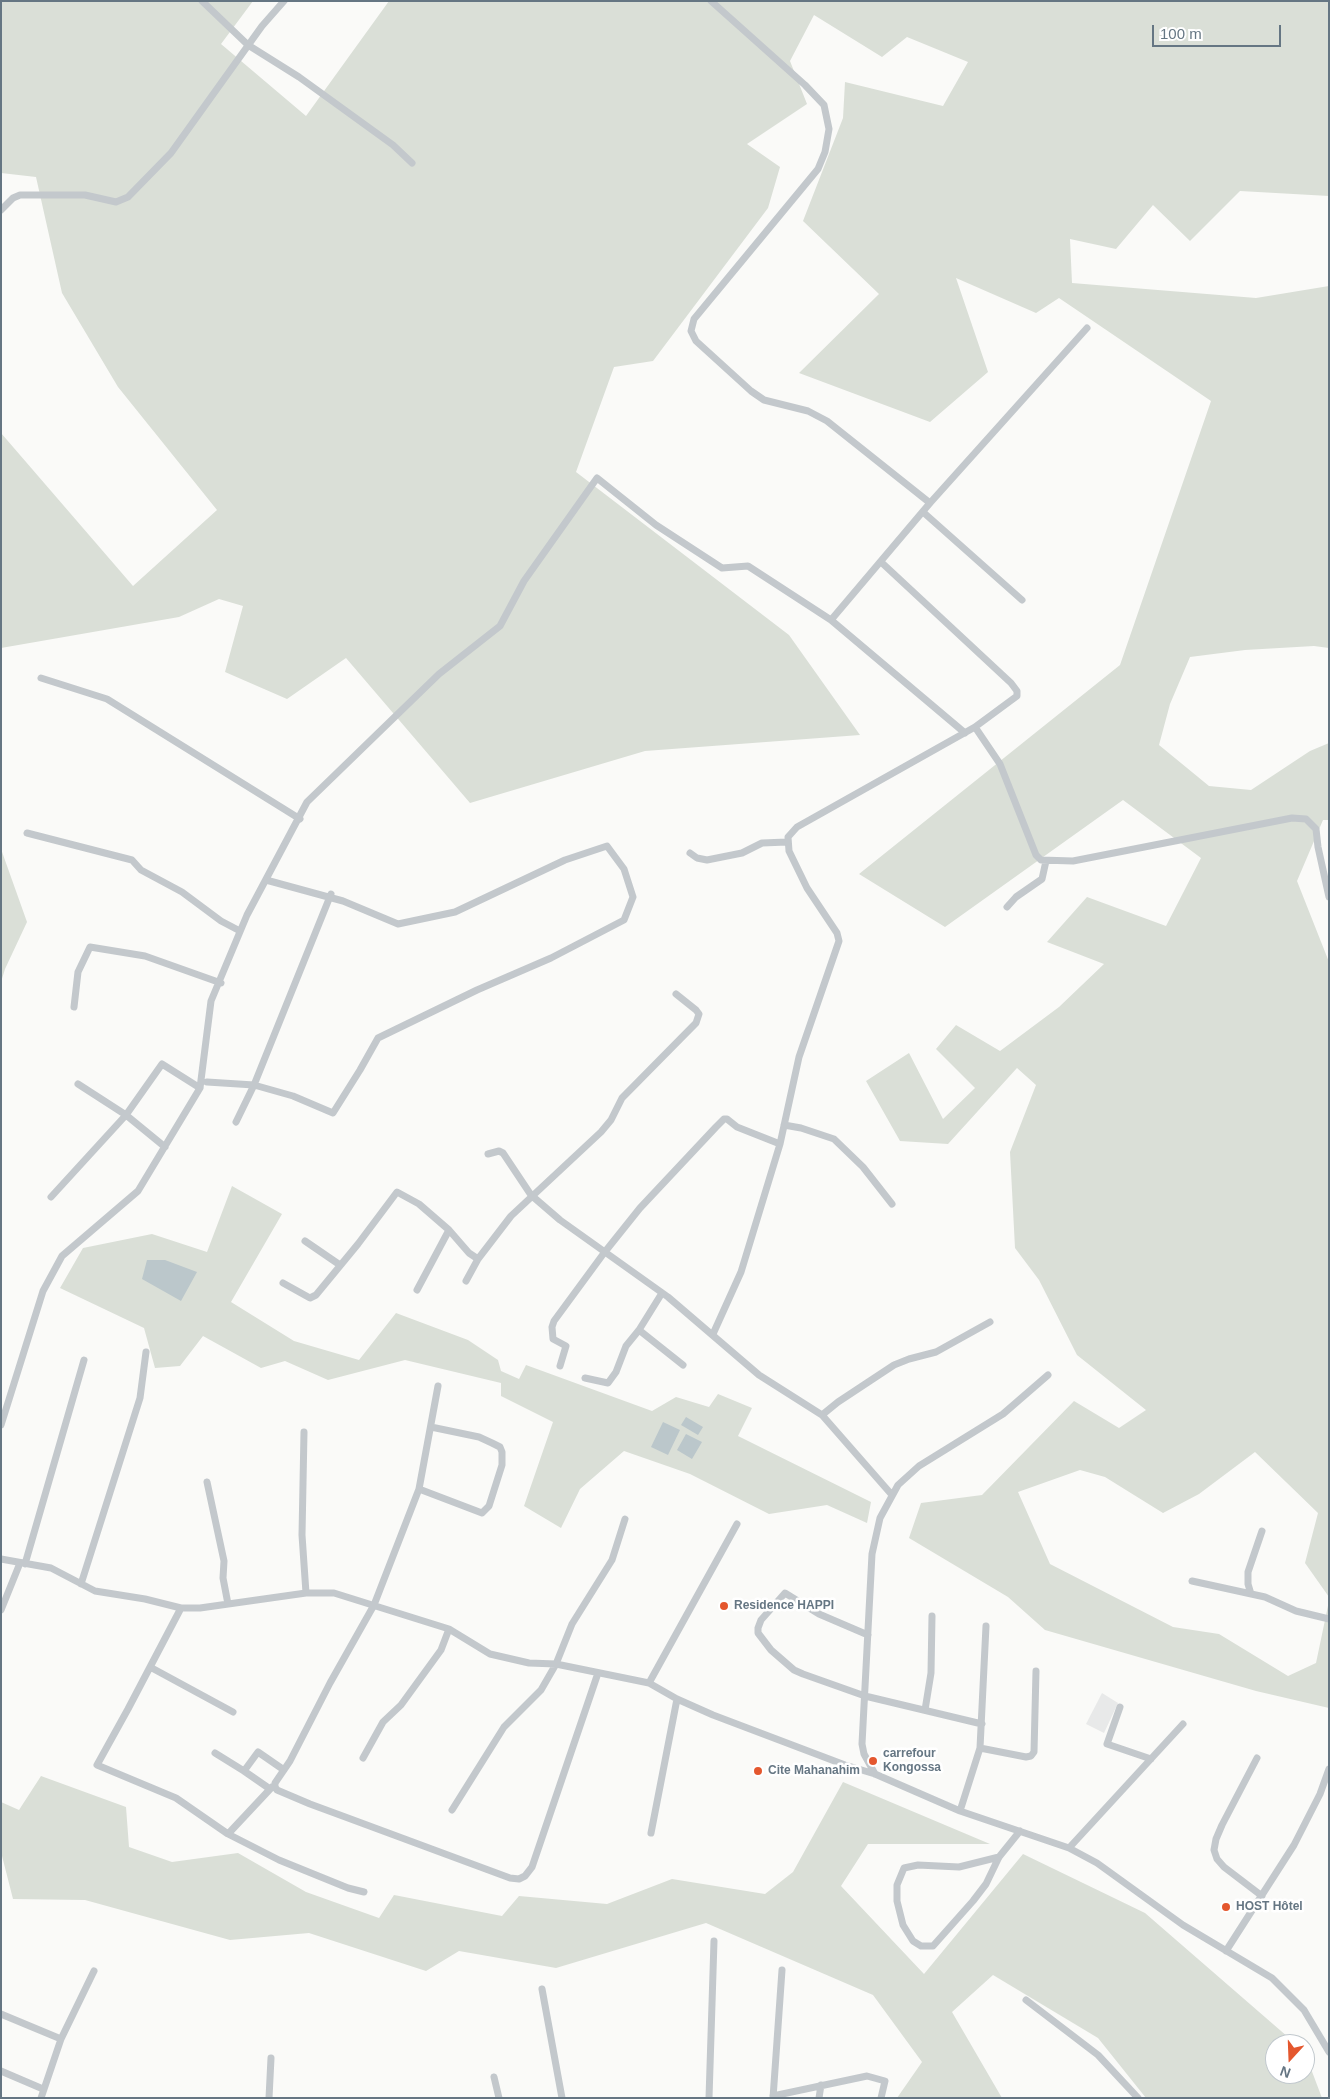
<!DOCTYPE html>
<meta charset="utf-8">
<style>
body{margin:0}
#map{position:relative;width:1330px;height:2099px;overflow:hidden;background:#fafaf8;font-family:Arial,sans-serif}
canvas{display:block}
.frame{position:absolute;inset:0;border:2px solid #657683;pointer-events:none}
.north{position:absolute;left:1265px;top:2034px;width:50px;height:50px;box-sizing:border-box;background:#fff;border:1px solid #c1c8cd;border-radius:50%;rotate:200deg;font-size:14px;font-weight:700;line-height:20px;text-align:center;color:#657683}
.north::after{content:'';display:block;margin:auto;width:18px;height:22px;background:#e4572e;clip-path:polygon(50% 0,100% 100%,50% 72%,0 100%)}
.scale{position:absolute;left:1152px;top:25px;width:129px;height:22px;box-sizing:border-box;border:2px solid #657683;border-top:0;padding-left:6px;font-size:15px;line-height:18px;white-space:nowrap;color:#657683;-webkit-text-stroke:4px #fff;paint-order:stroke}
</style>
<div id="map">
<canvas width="1330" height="2099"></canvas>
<div class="frame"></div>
<div class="north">N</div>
<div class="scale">100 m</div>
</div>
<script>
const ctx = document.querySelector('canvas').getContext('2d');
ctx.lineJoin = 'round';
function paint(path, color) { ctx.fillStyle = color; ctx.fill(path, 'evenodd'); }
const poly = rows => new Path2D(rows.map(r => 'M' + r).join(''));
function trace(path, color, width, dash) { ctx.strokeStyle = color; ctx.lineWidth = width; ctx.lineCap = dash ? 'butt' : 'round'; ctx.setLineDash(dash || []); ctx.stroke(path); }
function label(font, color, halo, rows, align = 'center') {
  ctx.font = font + ' Arial,sans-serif'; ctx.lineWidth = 5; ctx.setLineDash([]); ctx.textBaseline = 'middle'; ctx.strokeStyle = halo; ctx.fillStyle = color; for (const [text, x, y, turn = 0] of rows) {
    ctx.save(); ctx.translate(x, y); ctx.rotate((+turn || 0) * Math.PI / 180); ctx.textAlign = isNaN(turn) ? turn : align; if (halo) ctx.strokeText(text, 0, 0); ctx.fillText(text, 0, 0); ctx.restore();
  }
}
const built = poly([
 [1102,1693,1118,1703,1104,1733,1086,1724]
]);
const green = poly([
 [1,1,253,1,221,44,306,116,389,1,1329,1,1329,196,1240,191,1190,241,1153,205,1116,249,1070,239,1072,283,1256,298,1329,286,1329,648,1314,646,1245,650,1190,657,1170,704,1159,745,1209,786,1251,790,1310,751,1329,743,1329,820,1323,820,1297,881,1329,962,1329,1597,1305,1563,1318,1513,1255,1452,1199,1494,1163,1513,1105,1477,1080,1470,1018,1492,1050,1564,1173,1627,1219,1634,1288,1676,1316,1663,1329,1601,1329,1708,1256,1691,1045,1630,1008,1597,909,1538,921,1503,982,1495,1074,1401,1119,1428,1146,1410,1077,1355,1039,1280,1015,1248,1010,1152,1036,1085,1017,1068,948,1144,900,1141,866,1081,909,1053,943,1119,975,1088,936,1049,956,1025,1000,1051,1059,1007,1104,964,1047,942,1087,897,1166,926,1201,858,1123,800,945,927,859,874,1120,665,1211,401,1059,298,1036,313,956,278,988,372,930,422,799,373,879,294,803,221,843,118,845,82,943,106,968,62,907,37,882,57,814,15,790,61,807,104,747,144,780,167,768,208,653,361,614,367,576,472,789,635,860,735,645,751,470,803,346,658,287,699,225,672,243,606,219,599,179,617,1,648,1,433,133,586,217,510,118,387,62,293,36,177,1,173],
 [1,849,27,922,5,969,1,982],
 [232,1186,282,1214,231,1302,294,1341,359,1360,396,1313,468,1340,498,1360,501,1371,519,1379,526,1365,652,1411,676,1397,709,1407,718,1394,752,1408,738,1436,871,1502,867,1523,827,1505,769,1514,690,1474,624,1451,580,1489,561,1528,524,1506,553,1422,501,1396,501,1383,405,1360,328,1380,285,1361,261,1368,203,1336,180,1366,155,1368,144,1328,60,1288,83,1248,152,1234,207,1252],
 [41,1776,126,1807,129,1847,172,1862,238,1853,306,1892,379,1918,394,1895,502,1916,519,1896,607,1904,672,1879,765,1894,793,1872,843,1782,990,1844,868,1844,841,1886,924,1974,1023,1854,1145,1913,1296,2044,1275,2044,1275,2074,1305,2074,1305,2053,1322,2098,1146,2098,1098,2038,993,1975,952,2012,1002,2098,897,2098,922,2062,873,1995,706,1923,556,1968,459,1951,426,1971,309,1933,230,1940,85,1900,13,1899,1,1852,1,1802,19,1810]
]);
const water = poly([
 [147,1260,165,1260,197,1272,181,1301,142,1279],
 [686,1417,703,1427,698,1435,681,1425],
 [663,1422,680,1430,668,1455,651,1447],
 [686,1434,702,1442,692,1459,677,1450]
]);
const minor = poly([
 [202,1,248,45,299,77,393,145,412,163],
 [711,1,805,85,824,105,829,129,825,152,818,169,694,319,691,331,696,341,751,391,764,400,808,411,827,421,930,503],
 [1,210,13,198,20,195,85,195,116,202,128,197,171,153,262,26,284,1],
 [923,512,1022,600],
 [831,620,930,503,1087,328],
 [41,678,107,699,300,819],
 [975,727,1000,764,1036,855,1041,860,1073,861,1292,818,1306,819,1316,829,1318,847,1329,897],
 [27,833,132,860,141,870,182,892,221,921,240,931],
 [690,853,697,858,707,860,742,853,762,843,787,842],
 [1007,907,1016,897,1042,879,1046,861],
 [74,1007,78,972,90,947,145,956,221,983],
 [207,1082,254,1085,293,1096,333,1113,360,1070,378,1038,477,990,551,958,624,920,633,897,624,869,607,846,565,860,455,912,398,924,343,901,266,880],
 [236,1122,254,1085,331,894],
 [784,1125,801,1128,834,1139,863,1167,892,1204],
 [165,1147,126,1115,162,1064,200,1088],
 [488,1154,499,1151,503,1153,531,1195,560,1220,668,1297,759,1375,822,1415,892,1495],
 [51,1197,126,1115,78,1084],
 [305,1241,340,1265],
 [466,1281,478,1259,511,1216,601,1132,611,1120,622,1098,696,1023,699,1014,696,1010,676,994],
 [283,1283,310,1298,316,1295,358,1244,397,1192,419,1204,449,1230,469,1253,478,1259],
 [417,1290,449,1230],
 [639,1330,683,1365],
 [713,1334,741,1272,780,1144,799,1057,839,941,837,933,807,888,789,851,788,837,797,827,975,727,1017,696,1017,691,1011,683,881,562],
 [560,1366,566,1346,553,1339,552,1327,554,1321,604,1253,640,1208,716,1127,724,1119,727,1119,737,1127,780,1144],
 [585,1378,608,1383,616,1372,626,1346,639,1330,662,1293],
 [438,1386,419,1489,374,1605,330,1683,290,1761,275,1783,275,1787,277,1790,310,1804,348,1818,510,1878,519,1879,525,1876,532,1867,598,1673],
 [822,1415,838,1402,894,1365,909,1359,936,1352,990,1322],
 [1,1425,43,1291,62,1256,138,1191,200,1088,211,1001,247,915,307,802,439,674,500,626,524,581,597,478,656,525,722,568,748,566,831,620,965,733],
 [304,1432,302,1535,306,1593],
 [207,1482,224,1561,223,1578,228,1604],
 [419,1489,482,1513,489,1506,502,1465,502,1452,500,1447,492,1443,479,1437,431,1427],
 [1,1559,51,1568,95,1591,145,1599,181,1608,200,1608,306,1593,334,1593,449,1629,490,1654,529,1663,556,1664,649,1683,677,1699,713,1715,845,1765,875,1774,960,1811,1069,1848,1097,1863,1183,1925,1272,1978,1304,2010,1329,2052],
 [25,1564,84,1360],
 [1192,1581,1265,1597,1296,1611,1329,1619],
 [81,1584,140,1398,146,1352],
 [1251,1594,1248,1584,1248,1572,1262,1531],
 [181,1608,128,1709,97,1765,176,1798,228,1834,279,1860,348,1888,364,1892],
 [1,1610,20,1563],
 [868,1635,819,1614,785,1593,761,1620,758,1628,758,1633,771,1650,794,1670,803,1674,865,1696,982,1724],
 [150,1667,233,1712],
 [649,1683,737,1524],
 [1120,1707,1107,1744,1151,1759],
 [925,1710,931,1673,932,1616],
 [980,1748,1026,1757,1031,1756,1034,1752,1036,1671],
 [215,1753,244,1771],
 [363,1758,383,1722,401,1705,441,1650,449,1629],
 [1257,1758,1222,1825,1216,1839,1214,1850,1217,1859,1224,1867,1262,1896],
 [875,1774,864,1754,862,1744,872,1554,880,1518,898,1485,919,1466,1003,1414,1048,1375],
 [270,1789,244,1771,258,1752,284,1770],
 [452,1810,504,1727,541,1690,556,1664,572,1624,612,1560,625,1519],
 [960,1811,980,1748,986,1626],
 [651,1833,677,1699],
 [228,1834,272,1787],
 [1069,1848,1183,1724],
 [999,1857,959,1867,918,1865,904,1868,897,1885,897,1901,903,1925,913,1941,921,1946,933,1946,973,1901,986,1884,999,1857,1020,1831],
 [1226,1951,1294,1845,1320,1794,1329,1769],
 [542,1989,562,2098],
 [1026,2000,1098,2055,1138,2098],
 [1,2014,61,2039],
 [1,2071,43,2089],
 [494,2077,499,2098],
 [773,2096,867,2076,885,2081,881,2098],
 [41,2098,61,2039,94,1971],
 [269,2098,271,2058],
 [709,2098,714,1941],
 [773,2098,782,1970],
 [819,2098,821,2085]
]);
const markers = [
 [724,1606,5,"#e4572e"],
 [873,1761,5,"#e4572e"],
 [758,1771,5,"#e4572e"],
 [1226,1907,5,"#e4572e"]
];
const poiNames = [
 ["Residence HAPPI",734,1606],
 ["carrefour",883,1754],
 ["Kongossa",883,1768],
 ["Cite Mahanahim",768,1771],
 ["HOST Hôtel",1236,1907]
];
paint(built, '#e8e9e9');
paint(green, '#dadfd7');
paint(water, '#bbc7cb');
trace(minor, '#c3c8cc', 7);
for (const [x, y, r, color] of markers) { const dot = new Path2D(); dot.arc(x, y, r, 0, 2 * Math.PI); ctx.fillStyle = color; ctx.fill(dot); trace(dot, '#fff', 2); }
label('bold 12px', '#657683', '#fff', poiNames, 'left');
</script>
